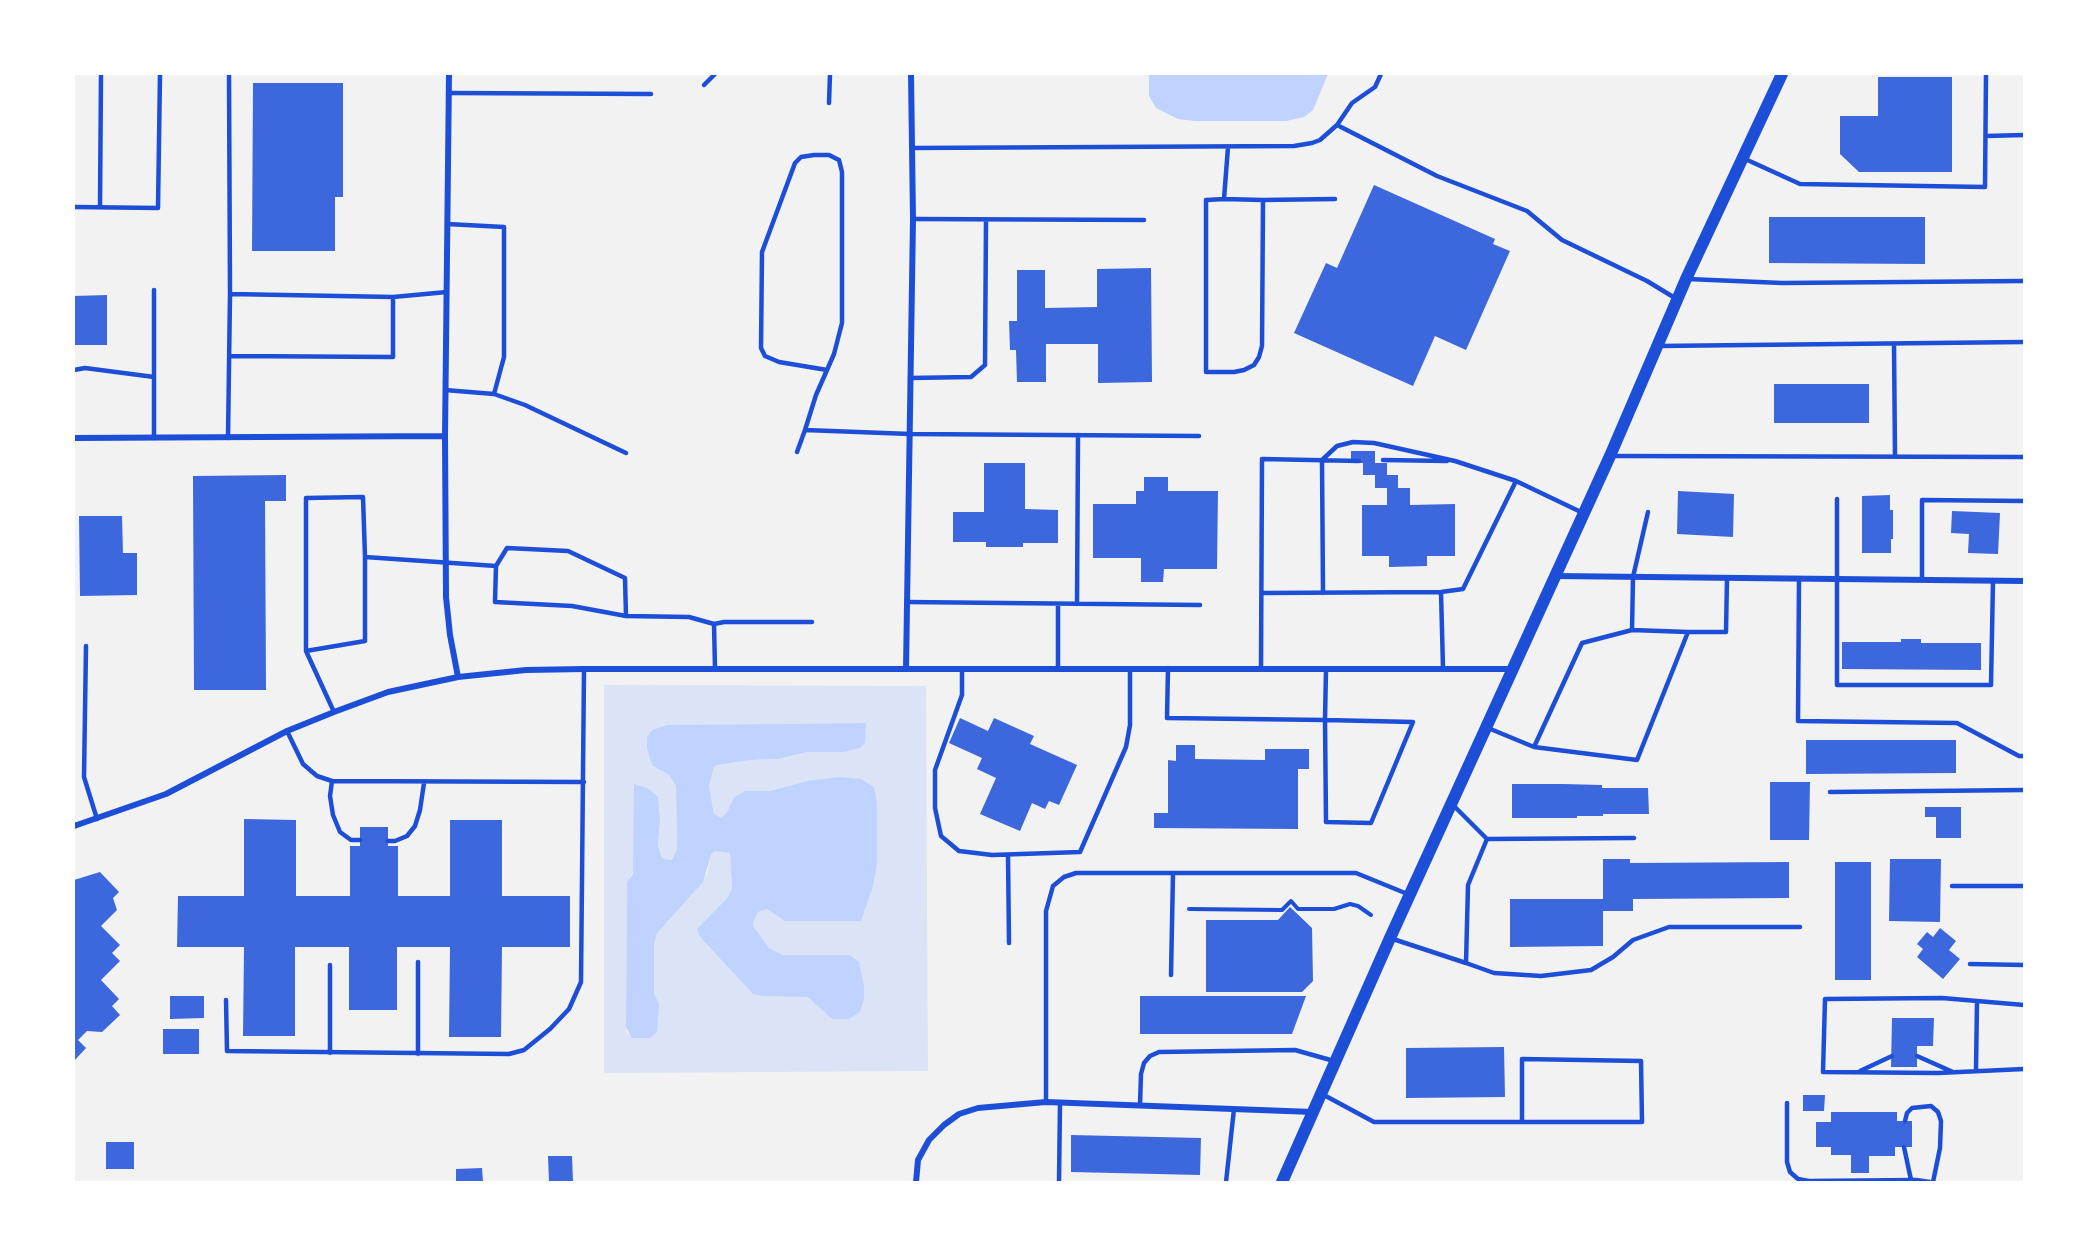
<!DOCTYPE html>
<style>
body{margin:0}
#map{position:relative;width:2098px;height:1256px;overflow:hidden;background:#f2f2f2;font-family:"Nunito Sans",sans-serif}
canvas{display:block}
.frame{position:absolute;inset:0;border:75px solid #fff;pointer-events:none}
</style>
<div id="map">
<canvas width="2098" height="1256"></canvas>
<div class="frame"></div>
</div>
<script>
const ctx = document.querySelector('canvas').getContext('2d');
ctx.lineJoin = 'round';
function paint(path, color) { ctx.fillStyle = color; ctx.fill(path, 'evenodd'); }
const poly = rows => new Path2D(rows.map(r => 'M' + r).join(''));
function trace(path, color, width, dash) { ctx.strokeStyle = color; ctx.lineWidth = width; ctx.lineCap = dash ? 'butt' : 'round'; ctx.setLineDash(dash || []); ctx.stroke(path); }
const green = poly([
 [604,685,926,686,928,1071,604,1073],
 [866,723,843,751,807,752,778,759,751,760,717,765,714,767,709,786,714,814,717,817,721,818,727,812,734,797,745,791,770,791,807,781,877,804,779,915,767,909,758,912,753,923,754,927,769,948,783,955,850,955,864,986,864,1000,860,1012,832,1019,808,996,762,996,753,994,699,936,697,929,728,897,732,889,730,852,715,851,711,855,707,874,658,929,654,945,654,993,659,1004,628,1035,626,1027,627,883,660,821,658,845,661,856,664,859,672,860,677,849,676,786,669,775,653,766,647,749,647,737,652,730,668,725]
]);
const water = poly([
 [1149,74,1328,74,1313,110,1304,117,1286,121,1195,121,1178,119,1156,108,1149,96],
 [866,723,865,743,860,748,843,752,807,752,778,759,751,760,717,765,714,767,709,786,714,814,721,818,727,812,734,797,745,791,770,791,807,781,839,777,861,779,874,787,877,803,877,864,873,886,861,921,785,921,767,909,758,912,753,923,754,927,769,948,783,955,850,955,859,962,864,986,864,1000,860,1012,849,1019,832,1019,808,997,762,996,753,994,699,936,697,929,728,897,732,888,730,853,715,851,711,855,703,882,657,933,654,945,654,993,659,1004,657,1032,650,1038,632,1038,626,1027,627,882,633,874,634,784,649,789,658,797,660,821,658,845,661,856,664,859,672,860,677,849,676,786,669,775,653,766,651,762,647,749,647,737,652,730,667,725]
]);
const building = poly([
 [1878,77,1952,77,1952,172,1859,172,1840,154,1840,116,1878,116],
 [253,83,343,83,343,197,335,197,335,251,252,251],
 [1374,185,1495,239,1493,244,1510,251,1466,350,1435,336,1413,386,1294,333,1326,263,1337,268],
 [1769,217,1925,217,1925,264,1769,263],
 [1151,268,1152,382,1098,383,1098,344,1046,344,1046,382,1017,382,1016,350,1010,350,1009,321,1017,321,1017,270,1045,270,1045,308,1097,307,1097,269],
 [107,295,107,345,74,345,74,296],
 [1774,384,1869,384,1869,423,1774,423],
 [1351,451,1375,451,1375,463,1387,463,1387,475,1398,475,1398,488,1410,488,1410,505,1455,504,1455,556,1427,556,1427,566,1389,567,1389,556,1362,556,1362,505,1387,505,1387,488,1375,488,1375,475,1363,475,1363,463,1351,463],
 [984,463,1025,463,1025,509,1058,510,1058,543,1023,543,1023,547,986,547,986,542,953,542,953,512,984,512],
 [286,475,286,501,265,501,266,690,194,690,193,476],
 [1144,477,1168,477,1168,491,1218,491,1217,569,1164,569,1163,582,1141,582,1141,558,1093,558,1093,504,1136,504,1136,491,1144,491],
 [1678,491,1734,494,1733,537,1677,534],
 [1890,495,1890,510,1893,510,1893,539,1891,539,1891,553,1862,553,1862,496],
 [1952,511,2000,513,1998,554,1968,553,1969,534,1951,533],
 [79,516,122,516,123,553,137,553,137,595,80,596],
 [1901,639,1921,639,1921,643,1981,643,1981,670,1842,669,1842,642,1901,642],
 [960,718,988,731,994,718,1034,736,1030,744,1077,765,1059,805,1049,801,1045,809,1032,803,1020,831,980,814,996,778,977,769,982,758,949,743],
 [1806,740,1956,740,1956,773,1806,774],
 [1176,745,1195,745,1195,759,1265,760,1265,749,1309,749,1309,769,1298,769,1298,829,1154,828,1154,813,1168,813,1168,760,1176,761],
 [1770,782,1810,782,1809,840,1770,840],
 [1512,784,1563,784,1602,785,1602,788,1648,788,1649,814,1603,814,1603,816,1577,816,1577,818,1512,818],
 [1925,807,1961,807,1961,838,1936,838,1936,817,1925,817],
 [244,819,296,820,296,896,350,896,350,846,360,846,360,827,388,827,388,846,398,846,398,896,450,896,450,820,502,820,502,896,570,896,570,947,502,947,501,1037,449,1037,450,947,397,947,397,1010,349,1010,349,947,295,947,295,1036,243,1036,244,947,177,947,178,896,244,896],
 [1603,859,1630,859,1630,863,1789,862,1789,898,1633,899,1633,911,1603,911,1603,946,1510,947,1510,899,1603,899],
 [1890,859,1941,859,1940,922,1889,921],
 [1835,862,1871,862,1871,980,1835,980],
 [100,872,119,892,113,898,117,910,101,926,120,945,112,953,120,961,101,980,119,999,112,1006,120,1015,102,1032,87,1031,78,1040,86,1048,74,1061,74,880],
 [1290,907,1312,928,1313,981,1302,992,1206,992,1206,920,1278,920],
 [1940,928,1956,941,1949,950,1960,959,1943,979,1917,957,1923,949,1917,944,1927,932,1933,937],
 [170,996,204,996,204,1018,170,1019],
 [1140,996,1306,996,1292,1034,1140,1034],
 [1892,1018,1934,1018,1933,1046,1917,1046,1917,1067,1891,1067],
 [163,1029,199,1029,199,1054,163,1054],
 [1504,1047,1505,1097,1406,1098,1406,1048],
 [1803,1095,1825,1095,1824,1111,1803,1111],
 [1831,1112,1897,1112,1897,1121,1912,1121,1912,1147,1895,1147,1895,1156,1869,1156,1869,1173,1851,1173,1851,1155,1831,1155,1831,1147,1816,1147,1816,1122,1831,1122],
 [1071,1135,1201,1138,1200,1175,1071,1172],
 [106,1142,134,1142,134,1169,106,1169],
 [548,1156,572,1156,573,1181,549,1182],
 [482,1168,483,1182,456,1182,456,1169]
]);
const path = poly([
 [1189,909,1282,910,1291,901,1298,909,1334,909,1350,904,1358,906,1371,915]
]);
const service = poly([
 [704,85,715,74],
 [449,93,651,94],
 [829,103,830,74],
 [1337,125,1352,103,1375,87,1381,74],
 [1986,136,2024,135],
 [912,148,1294,146,1312,143,1320,140,1337,125,1437,176,1527,211,1562,240,1647,281,1675,298],
 [1743,158,1800,184,1985,187,1986,74],
 [1224,199,1263,200,1262,346,1259,357,1254,365,1244,370,1234,372,1206,372,1206,200,1224,199,1228,147],
 [1263,200,1335,199],
 [74,207,158,208,160,74],
 [100,207,101,74],
 [913,219,1144,220],
 [1688,279,1782,283,2024,281],
 [154,290,154,438],
 [230,294,393,297,447,292],
 [1894,344,1895,456],
 [1658,346,2024,342],
 [230,356,393,357,393,297],
 [74,370,85,368,154,377],
 [827,370,779,362,765,356,761,348,762,252,795,163,801,157,814,155,829,155,839,160,842,172,842,323,834,354,827,370,816,395,805,430,910,434,1199,436],
 [910,378,971,377,985,365,986,220],
 [445,390,494,394,504,357,504,227,447,224],
 [494,394,525,405,626,453],
 [228,438,230,294,229,74],
 [797,452,805,430],
 [1612,456,2024,457],
 [1383,460,1447,461],
 [1837,499,1837,685,1991,685,1993,581],
 [1799,579,1798,721,1957,723,2019,756,2024,756],
 [1922,580,1922,500,2024,501],
 [1441,592,1443,668],
 [1262,593,1441,592,1463,589,1516,481],
 [1323,593,1322,460,1337,446,1353,442,1374,443,1455,461,1516,481,1583,513],
 [907,602,1200,605],
 [1058,604,1058,668],
 [1077,604,1078,435],
 [626,616,572,606,495,602,496,566,507,548,568,551,625,578,626,616,689,617,714,624,724,622,812,622],
 [714,624,715,669],
 [1688,632,1726,632,1727,578],
 [86,646,84,777,97,819],
 [306,651,365,641,365,557],
 [1168,668,1167,718,1325,720,1413,722,1371,823,1326,822,1325,720,1326,669],
 [1261,668,1262,459,1359,461],
 [962,669,962,695,935,770,935,808,941,836,959,851,992,855,1080,852,1126,747,1130,725,1130,669],
 [334,712,306,651,306,498,363,497,365,557,496,566],
 [1488,728,1534,747,1637,760,1688,632,1632,630,1633,577,1648,512],
 [287,731,303,764,317,776,332,781,584,782],
 [1534,747,1582,643,1632,630],
 [332,781,330,796,333,815,340,832,351,840,360,840],
 [1830,792,2024,790],
 [1487,839,1634,838],
 [388,841,395,841,407,836,415,826,420,810,424,783],
 [1008,855,1009,943],
 [1952,886,2024,886],
 [1393,939,1466,963,1468,885,1487,839,1453,805],
 [418,962,418,1054],
 [1466,963,1494,973,1541,976,1591,970,1613,957,1633,940,1669,927,1800,927],
 [1970,964,2024,965],
 [330,965,330,1053],
 [1171,975,1173,873],
 [226,1000,227,1051,509,1054,524,1050,550,1029,569,1009,581,982,584,669],
 [2024,1005,1942,998,1825,999,1823,1072,1938,1073,2024,1069],
 [1917,1056,1953,1072],
 [1976,1070,1977,1001],
 [1860,1071,1892,1056],
 [1322,1094,1374,1122,1642,1122,1641,1061,1522,1059,1522,1122],
 [1046,1102,1046,911,1053,886,1064,877,1076,873,1356,873,1410,895],
 [1787,1103,1787,1162,1790,1172,1798,1179,1809,1181,1916,1180,1930,1182],
 [1140,1105,1141,1074,1144,1063,1150,1056,1159,1052,1295,1050,1334,1061],
 [1905,1121,1907,1113,1912,1108,1931,1106,1938,1112,1941,1121,1940,1148,1933,1182],
 [1904,1147,1911,1180],
 [1059,1182,1060,1103],
 [1226,1182,1234,1109]
]);
const minor = poly([
 [449,74,445,436,446,597,450,635,458,677],
 [74,438,445,436],
 [1554,576,2024,581],
 [906,669,913,219,911,74],
 [74,826,166,794,287,731,334,712,388,692,458,677,526,670,584,669,1512,669],
 [916,1182,918,1160,929,1140,944,1125,959,1114,978,1108,1046,1102,1313,1112]
]);
const secondary = poly([
 [1282,1182,1390,938,1610,456,1686,279,1782,74]
]);
paint(green, '#dbe4f7');
paint(water, '#bfd3fe');
paint(building, '#3d67dc');
trace(path, '#1d4ed8', 4);
trace(service, '#1d4ed8', 4.5);
trace(minor, '#1d4ed8', 6);
trace(secondary, '#1d4ed8', 12);
</script>
